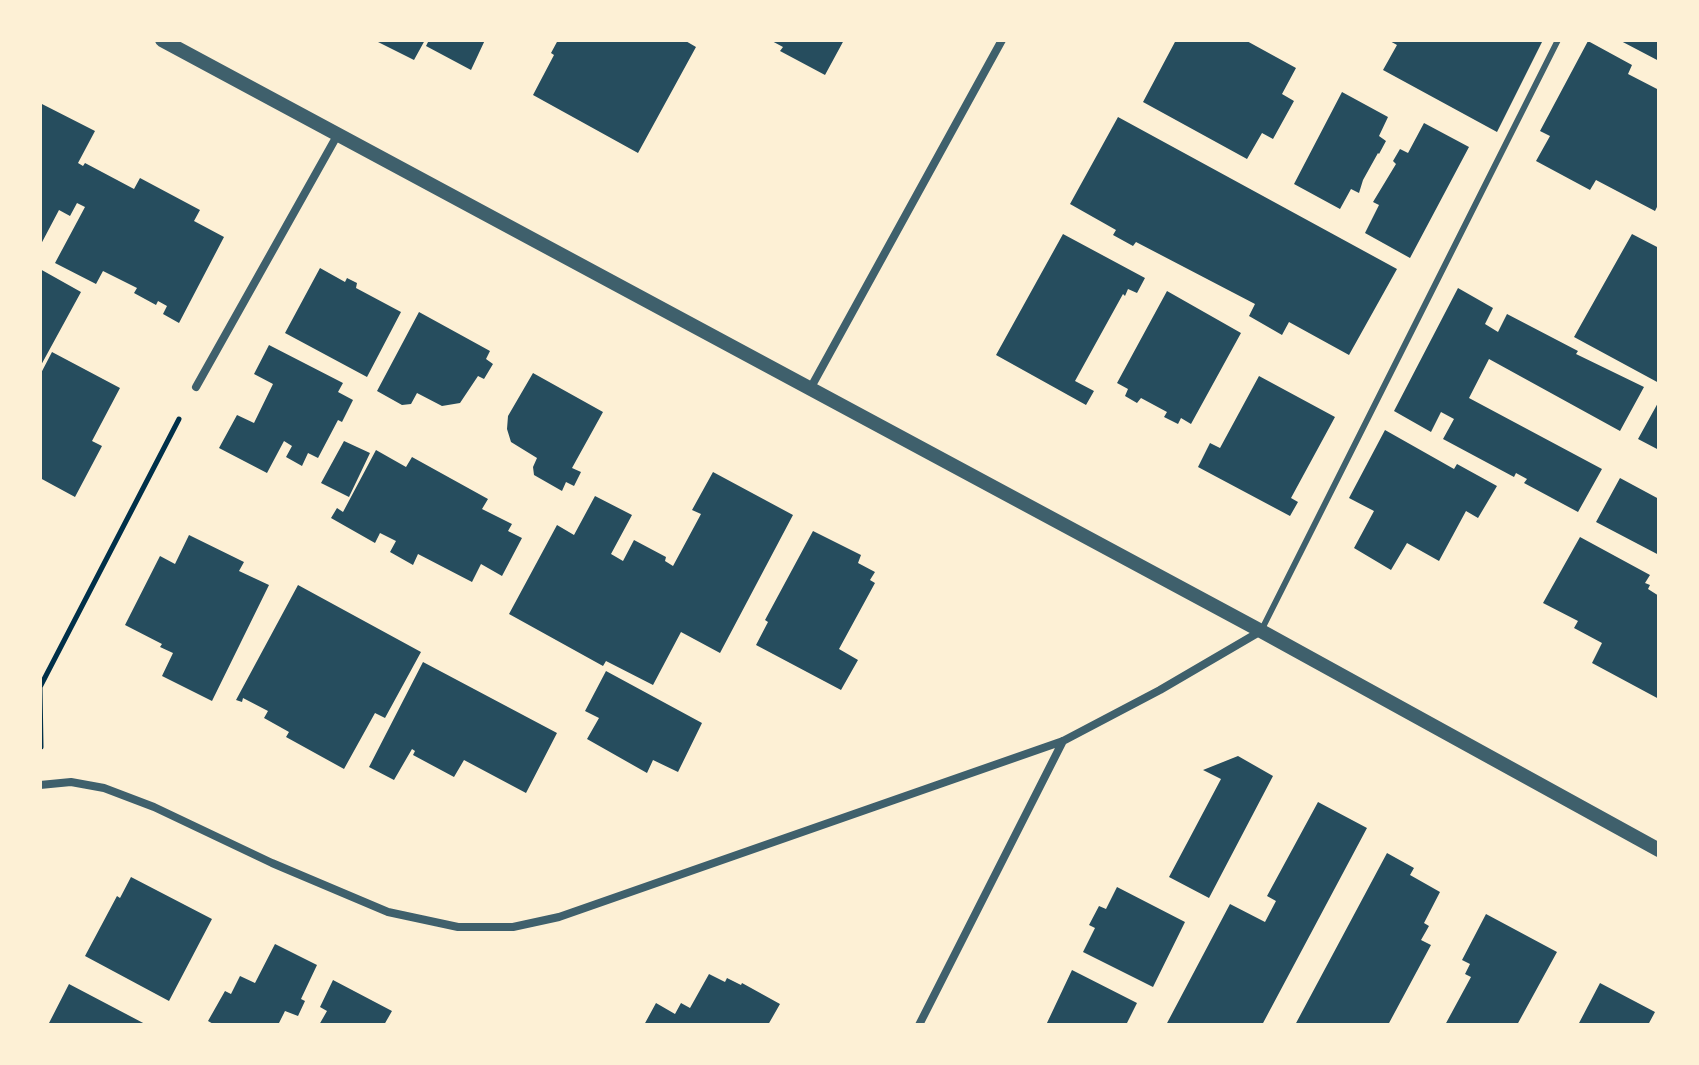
<!DOCTYPE html>
<style>
body{margin:0}
#map{position:relative;width:1699px;height:1065px;overflow:hidden;background:#fdf0d5;font-family:Helvetica,sans-serif}
canvas{display:block}
.frame{position:absolute;inset:0;border:42px solid #fdf0d5;pointer-events:none}
</style>
<div id="map">
<canvas width="1699" height="1065"></canvas>
<div class="frame"></div>
</div>
<script>
const ctx = document.querySelector('canvas').getContext('2d');
ctx.lineJoin = 'round';
function paint(path, color) { ctx.fillStyle = color; ctx.fill(path, 'evenodd'); }
const poly = rows => new Path2D(rows.map(r => 'M' + r).join(''));
function trace(path, color, width, dash) { ctx.strokeStyle = color; ctx.lineWidth = width; ctx.lineCap = dash ? 'butt' : 'round'; ctx.setLineDash(dash || []); ctx.stroke(path); }
const building = poly([
 [374,40,425,40,414,60],
 [429,40,485,40,471,70,426,46],
 [558,40,684,40,696,47,638,153,533,95,554,55,551,53],
 [770,40,844,40,825,75,780,51,783,47],
 [1176,40,1245,40,1296,68,1282,94,1294,101,1273,139,1262,133,1247,159,1143,102],
 [1388,40,1543,40,1497,132,1383,70,1397,45],
 [1619,40,1659,40,1659,61],
 [1588,41,1632,65,1628,74,1659,90,1659,203,1655,211,1596,180,1590,190,1536,161,1550,136,1540,131],
 [1342,92,1388,117,1379,136,1386,141,1379,154,1378,153,1363,180,1359,193,1351,189,1340,209,1294,184],
 [40,103,95,131,78,163,83,166,85,163,134,189,140,178,200,210,194,221,224,237,179,323,163,314,167,306,158,301,156,305,134,293,137,288,103,271,96,284,55,263,85,207,77,203,70,216,59,210,40,246],
 [1118,117,1397,269,1349,355,1289,322,1282,335,1249,316,1255,304,1136,242,1133,246,1113,235,1116,230,1070,204],
 [1424,123,1469,147,1410,258,1365,233,1379,205,1373,202,1396,164,1393,161,1400,149,1408,153],
 [1063,234,1145,278,1137,293,1128,289,1125,296,1123,294,1075,381,1094,391,1086,405,996,355],
 [1632,234,1659,248,1659,383,1574,337],
 [320,268,345,282,347,278,357,283,356,288,401,312,367,377,285,333],
 [40,269,81,292,40,367],
 [1458,288,1493,308,1485,324,1498,332,1507,314,1578,351,1576,354,1644,387,1620,431,1489,359,1469,398,1602,469,1578,512,1524,483,1527,479,1516,473,1514,477,1443,439,1454,419,1441,412,1431,432,1394,411],
 [1167,291,1241,333,1191,424,1181,418,1178,424,1164,417,1167,412,1141,398,1137,403,1125,396,1128,389,1117,383],
 [419,312,490,351,486,359,493,364,484,379,478,376,460,403,442,406,417,393,411,404,402,405,377,391],
 [269,345,343,383,338,392,353,400,342,422,338,420,318,458,308,453,302,466,286,457,292,446,284,441,267,473,219,448,237,415,254,423,273,384,254,374],
 [52,352,120,388,92,441,102,446,75,497,40,478,40,375],
 [533,373,603,412,572,468,581,472,574,486,566,482,562,491,534,475,533,467,537,458,511,442,507,429,508,416],
 [1259,376,1335,417,1291,498,1298,502,1290,516,1198,467,1210,443,1220,448],
 [1659,401,1659,450,1638,439],
 [1385,430,1454,469,1457,464,1497,486,1478,518,1466,511,1439,561,1407,543,1391,570,1354,548,1374,511,1349,498],
 [344,441,370,453,349,497,321,483],
 [376,450,406,467,412,457,488,499,482,509,512,524,508,531,522,538,502,576,481,564,472,582,418,554,413,565,390,552,396,541,380,533,375,543,331,518,337,508,343,512],
 [713,472,793,515,720,653,681,632,653,685,606,661,603,666,509,614,557,525,574,535,595,496,632,515,611,554,623,561,634,540,666,557,665,561,673,566,701,514,692,510],
 [1620,478,1659,499,1659,555,1596,522],
 [813,531,861,555,858,563,875,572,870,580,875,583,839,649,858,660,841,690,756,645,768,622,765,620],
 [189,535,244,562,239,571,269,585,212,701,162,676,173,653,160,647,162,644,125,625,160,556,175,564],
 [1580,537,1650,575,1645,583,1650,585,1648,589,1659,596,1659,699,1592,663,1602,643,1574,628,1578,621,1543,603],
 [298,585,421,652,385,718,375,713,344,769,286,737,289,732,264,718,268,711,243,698,242,702,236,700],
 [423,662,557,733,526,793,464,760,454,777,413,755,415,751,412,749,394,780,369,767],
 [606,671,702,723,678,772,653,760,647,773,587,739,599,718,585,711],
 [1238,756,1273,776,1209,898,1169,877,1221,779,1203,770],
 [1318,802,1367,828,1262,1025,1166,1025,1230,904,1265,922,1276,901,1267,896],
 [1387,853,1414,868,1410,875,1440,892,1424,923,1429,926,1421,940,1431,945,1388,1025,1295,1025],
 [131,877,212,919,169,1001,85,956,117,896,120,898],
 [1117,887,1185,922,1153,987,1083,952,1095,928,1089,925,1099,906,1106,909],
 [1486,914,1557,952,1517,1025,1445,1025,1471,977,1465,974,1470,964,1462,960],
 [275,944,317,965,301,999,305,1001,298,1016,285,1011,278,1025,215,1025,208,1021,225,991,231,994,240,976,255,983],
 [1072,970,1137,1003,1126,1025,1046,1025],
 [709,974,725,982,727,978,741,985,742,983,780,1004,768,1025,644,1025,656,1003,675,1014,681,1003,690,1008],
 [333,980,392,1011,384,1025,319,1025,327,1011,320,1007],
 [1600,983,1655,1012,1648,1025,1578,1025],
 [69,984,147,1025,48,1025]
]);
const path = poly([
 [41,747,40,687,179,419]
]);
const service = poly([
 [1261,631,1558,40]
]);
const minor = poly([
 [196,387,338,134],
 [810,389,1002,40],
 [40,785,71,782,104,788,154,807,272,863,388,912,458,927,513,927,559,917,1063,741,1160,690,1261,631],
 [919,1025,1063,741]
]);
const tertiary = poly([
 [162,40,1261,631,1659,850]
]);
paint(building, '#264d5e');
trace(path, '#003049', 5);
trace(service, '#3f606c', 6);
trace(minor, '#3f606c', 8);
trace(tertiary, '#3f606c', 14);
</script>
